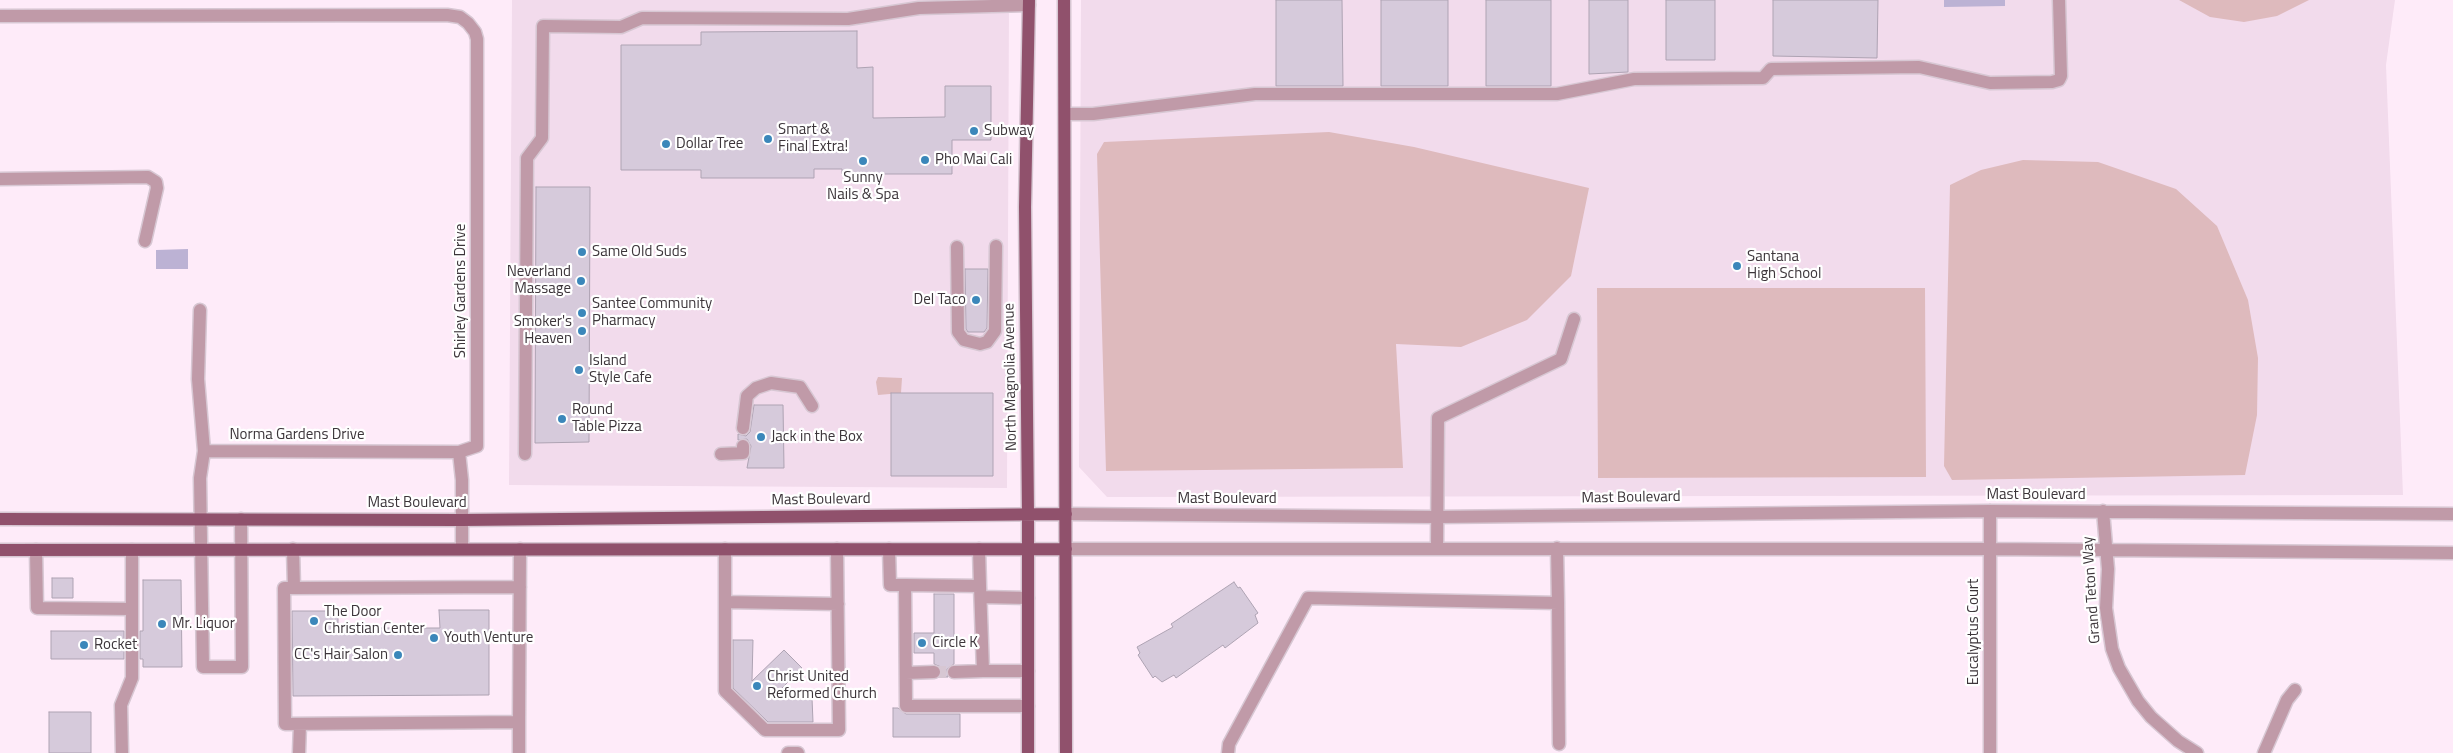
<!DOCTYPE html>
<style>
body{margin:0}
canvas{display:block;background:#feebf9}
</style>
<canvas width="2453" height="753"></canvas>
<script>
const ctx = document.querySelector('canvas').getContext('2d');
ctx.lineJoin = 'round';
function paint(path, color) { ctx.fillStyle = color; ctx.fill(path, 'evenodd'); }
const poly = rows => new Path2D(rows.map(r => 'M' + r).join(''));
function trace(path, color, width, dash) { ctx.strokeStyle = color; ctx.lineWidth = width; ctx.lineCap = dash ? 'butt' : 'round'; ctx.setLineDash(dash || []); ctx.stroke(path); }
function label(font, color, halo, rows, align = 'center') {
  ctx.font = font + ' "Titillium Web",sans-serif'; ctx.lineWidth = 4.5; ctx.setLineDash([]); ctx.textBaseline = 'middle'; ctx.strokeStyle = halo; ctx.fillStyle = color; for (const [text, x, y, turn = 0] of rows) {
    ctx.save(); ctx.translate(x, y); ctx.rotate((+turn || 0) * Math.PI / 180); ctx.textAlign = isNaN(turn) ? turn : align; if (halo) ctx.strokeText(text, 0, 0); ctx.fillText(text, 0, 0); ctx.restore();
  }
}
const built = poly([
 [512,0,1009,0,1007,488,509,485],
 [1081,0,2395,0,2386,65,2403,495,1107,497,1079,467]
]);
const green = poly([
 [2179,0,2309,0,2277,16,2244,22,2210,17],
 [1329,132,1414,147,1589,188,1571,276,1527,320,1461,347,1396,344,1403,468,1106,471,1097,154,1104,142],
 [2023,160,2098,162,2176,189,2217,226,2248,300,2258,358,2257,415,2245,475,1952,480,1944,466,1950,185,1981,170],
 [1597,288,1925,288,1926,477,1598,478],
 [878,377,902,378,901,393,878,395,876,382]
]);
const water = poly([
 [1944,0,2005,0,2005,6,1944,7],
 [188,249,188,269,156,269,156,250]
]);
const building = poly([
 [1276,0,1342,0,1343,86,1276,86,1276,0],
 [1381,0,1448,0,1448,86,1381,86,1381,0],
 [1486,0,1551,0,1551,86,1486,86,1486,0],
 [1589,0,1628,0,1628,72,1589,74,1589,0],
 [1666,0,1715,0,1715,60,1666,60,1666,0],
 [1773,0,1878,0,1877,58,1773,56,1773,0],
 [857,31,857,68,873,67,873,118,945,117,945,86,991,86,991,140,952,140,952,174,842,174,842,169,814,169,814,178,701,178,701,170,621,170,621,45,701,45,701,32,857,31],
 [536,187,590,187,589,442,535,443,536,187],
 [965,269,988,269,987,328,984,332,968,332,966,329,965,269],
 [891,393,993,393,993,476,891,476,891,393],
 [754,405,783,405,784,468,747,468,751,446,747,439,738,440,738,434,746,436,750,432,754,405],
 [52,578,73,578,73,598,52,598,52,578],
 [143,580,181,580,182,667,143,667,143,659,140,659,140,631,143,631,143,580],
 [1234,582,1238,588,1240,587,1258,613,1255,615,1258,623,1225,648,1223,645,1176,678,1174,675,1162,682,1155,676,1153,678,1138,655,1140,653,1137,647,1173,627,1171,624,1234,582],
 [934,594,954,594,954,664,947,669,948,677,940,677,942,671,941,667,934,664,934,653,914,653,914,633,934,633,934,594],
 [439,610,489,610,489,695,293,696,292,611,338,611,338,628,440,628,439,610],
 [51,631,124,631,124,659,51,659,51,631],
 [733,640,753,640,752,681,784,650,802,668,772,698,812,698,813,722,768,722,733,688,733,640],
 [893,708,898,708,906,714,960,714,960,737,893,737,893,708],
 [49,712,91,712,91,753,49,753,49,712]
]);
const minorTunnel = poly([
 [934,672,954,672]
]);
const minor = poly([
 [0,16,447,15,460,17,468,23,475,32,477,39,477,446,459,452,462,480,462,549],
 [1065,114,1093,114,1255,94,1557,94,1634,79,1763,78,1771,69,1919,67,1990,83,2052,82,2059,80,2061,76,2059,0],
 [0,179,148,177,156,182,157,188,145,241],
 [957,247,958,332,964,340,980,344,987,342,995,331,996,246],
 [200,310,198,379,204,451],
 [743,428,747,396,756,388,771,383,800,387,812,406],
 [525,454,527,158,542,138,543,26,621,27,642,18,848,19,919,8,1029,5],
 [721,454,743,453,743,446],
 [1990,511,1990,753],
 [2103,511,2108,569,2106,608,2112,649,2119,668,2138,701,2151,717,2178,741,2197,753],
 [1066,514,1437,517,1990,511,2453,514],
 [241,519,242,667,203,667,200,478,204,451,459,452],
 [1437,548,1438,418,1561,359,1574,319],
 [1557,548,1558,603],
 [293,549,294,588,284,588,285,724,519,722,520,549],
 [725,549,725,691,765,730,839,730,837,549],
 [889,549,890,585,905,585,906,706,1028,706],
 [1066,549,1990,549,2453,553],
 [36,550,37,608,132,609,132,550],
 [905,585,980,586,979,549],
 [980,586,983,671,1028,671],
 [294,588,520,587],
 [981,597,1028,598],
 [725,602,838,604],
 [954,672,983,671],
 [906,673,934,672],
 [519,722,519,753],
 [122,753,121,705,132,678,132,609],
 [299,753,300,724],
 [788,753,798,753],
 [1228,753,1229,744,1308,598,1558,603,1559,744],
 [2264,753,2287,700,2295,690]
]);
const major = poly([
 [1064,0,1066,753],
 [0,519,461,520,1066,514],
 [0,550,1066,549],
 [1028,753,1028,514,1025,207,1029,0]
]);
const markers = [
 [974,131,5,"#3b87ba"],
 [768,139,5,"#3b87ba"],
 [666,144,5,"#3b87ba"],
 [925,160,5,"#3b87ba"],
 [863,161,5,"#3b87ba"],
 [582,252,5,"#3b87ba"],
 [1737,266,5,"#3b87ba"],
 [581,281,5,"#3b87ba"],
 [976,300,5,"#3b87ba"],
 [582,313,5,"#3b87ba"],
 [582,331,5,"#3b87ba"],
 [579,370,5,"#3b87ba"],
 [562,419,5,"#3b87ba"],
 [761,437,5,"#3b87ba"],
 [314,621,5,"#3b87ba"],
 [162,624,5,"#3b87ba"],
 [434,638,5,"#3b87ba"],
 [922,643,5,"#3b87ba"],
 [84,645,5,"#3b87ba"],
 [398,655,5,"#3b87ba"],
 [757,686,5,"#3b87ba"]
];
const poiNames = [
 ["Smart &",778,130],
 ["Final Extra!",778,147],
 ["Subway",984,131],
 ["Dollar Tree",676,144],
 ["Pho Mai Cali",935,160],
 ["Sunny",863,178,"center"],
 ["Nails & Spa",863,195,"center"],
 ["Same Old Suds",592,252],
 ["Santana",1747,257],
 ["High School",1747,274],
 ["Neverland",571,272,"right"],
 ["Massage",571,289,"right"],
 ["Del Taco",966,300,"right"],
 ["Santee Community",592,304],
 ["Pharmacy",592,321],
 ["Smoker's",572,322,"right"],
 ["Heaven",572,339,"right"],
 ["Island",589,361],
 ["Style Cafe",589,378],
 ["Round",572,410],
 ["Table Pizza",572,427],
 ["Jack in the Box",771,437],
 ["The Door",324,612],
 ["Christian Center",324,629],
 ["Mr. Liquor",172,624],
 ["Youth Venture",444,638],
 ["Circle K",932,643],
 ["Rocket",94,645],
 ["CC's Hair Salon",388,655,"right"],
 ["Christ United",767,677],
 ["Reformed Church",767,694]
];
const streetNames = [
 ["Shirley Gardens Drive",461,291,-90],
 ["North Magnolia Avenue",1011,377,-91],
 ["Norma Gardens Drive",297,435],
 ["Mast Boulevard",2036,495],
 ["Mast Boulevard",1631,498,-1],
 ["Mast Boulevard",1227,499],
 ["Mast Boulevard",821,500,-1],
 ["Mast Boulevard",417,503],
 ["Grand Teton Way",2092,590,-94],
 ["Eucalyptus Court",1974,632,-90]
];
paint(built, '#f2dbec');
paint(green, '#debabd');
paint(water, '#bcb2d4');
paint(building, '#d6cadb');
trace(building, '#aea3b3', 1);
trace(minorTunnel, '#d7c7d3', 12, [12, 6]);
trace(minor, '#d7c7d3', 15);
trace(major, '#d7c7d3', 15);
trace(minor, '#c09aa8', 12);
trace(major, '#90516c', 12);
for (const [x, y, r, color] of markers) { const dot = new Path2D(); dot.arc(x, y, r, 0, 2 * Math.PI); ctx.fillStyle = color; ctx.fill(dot); trace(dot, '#fff', 2); }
label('15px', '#3c353a', '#fff', poiNames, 'left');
label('15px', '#3c353a', '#fff', streetNames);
</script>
